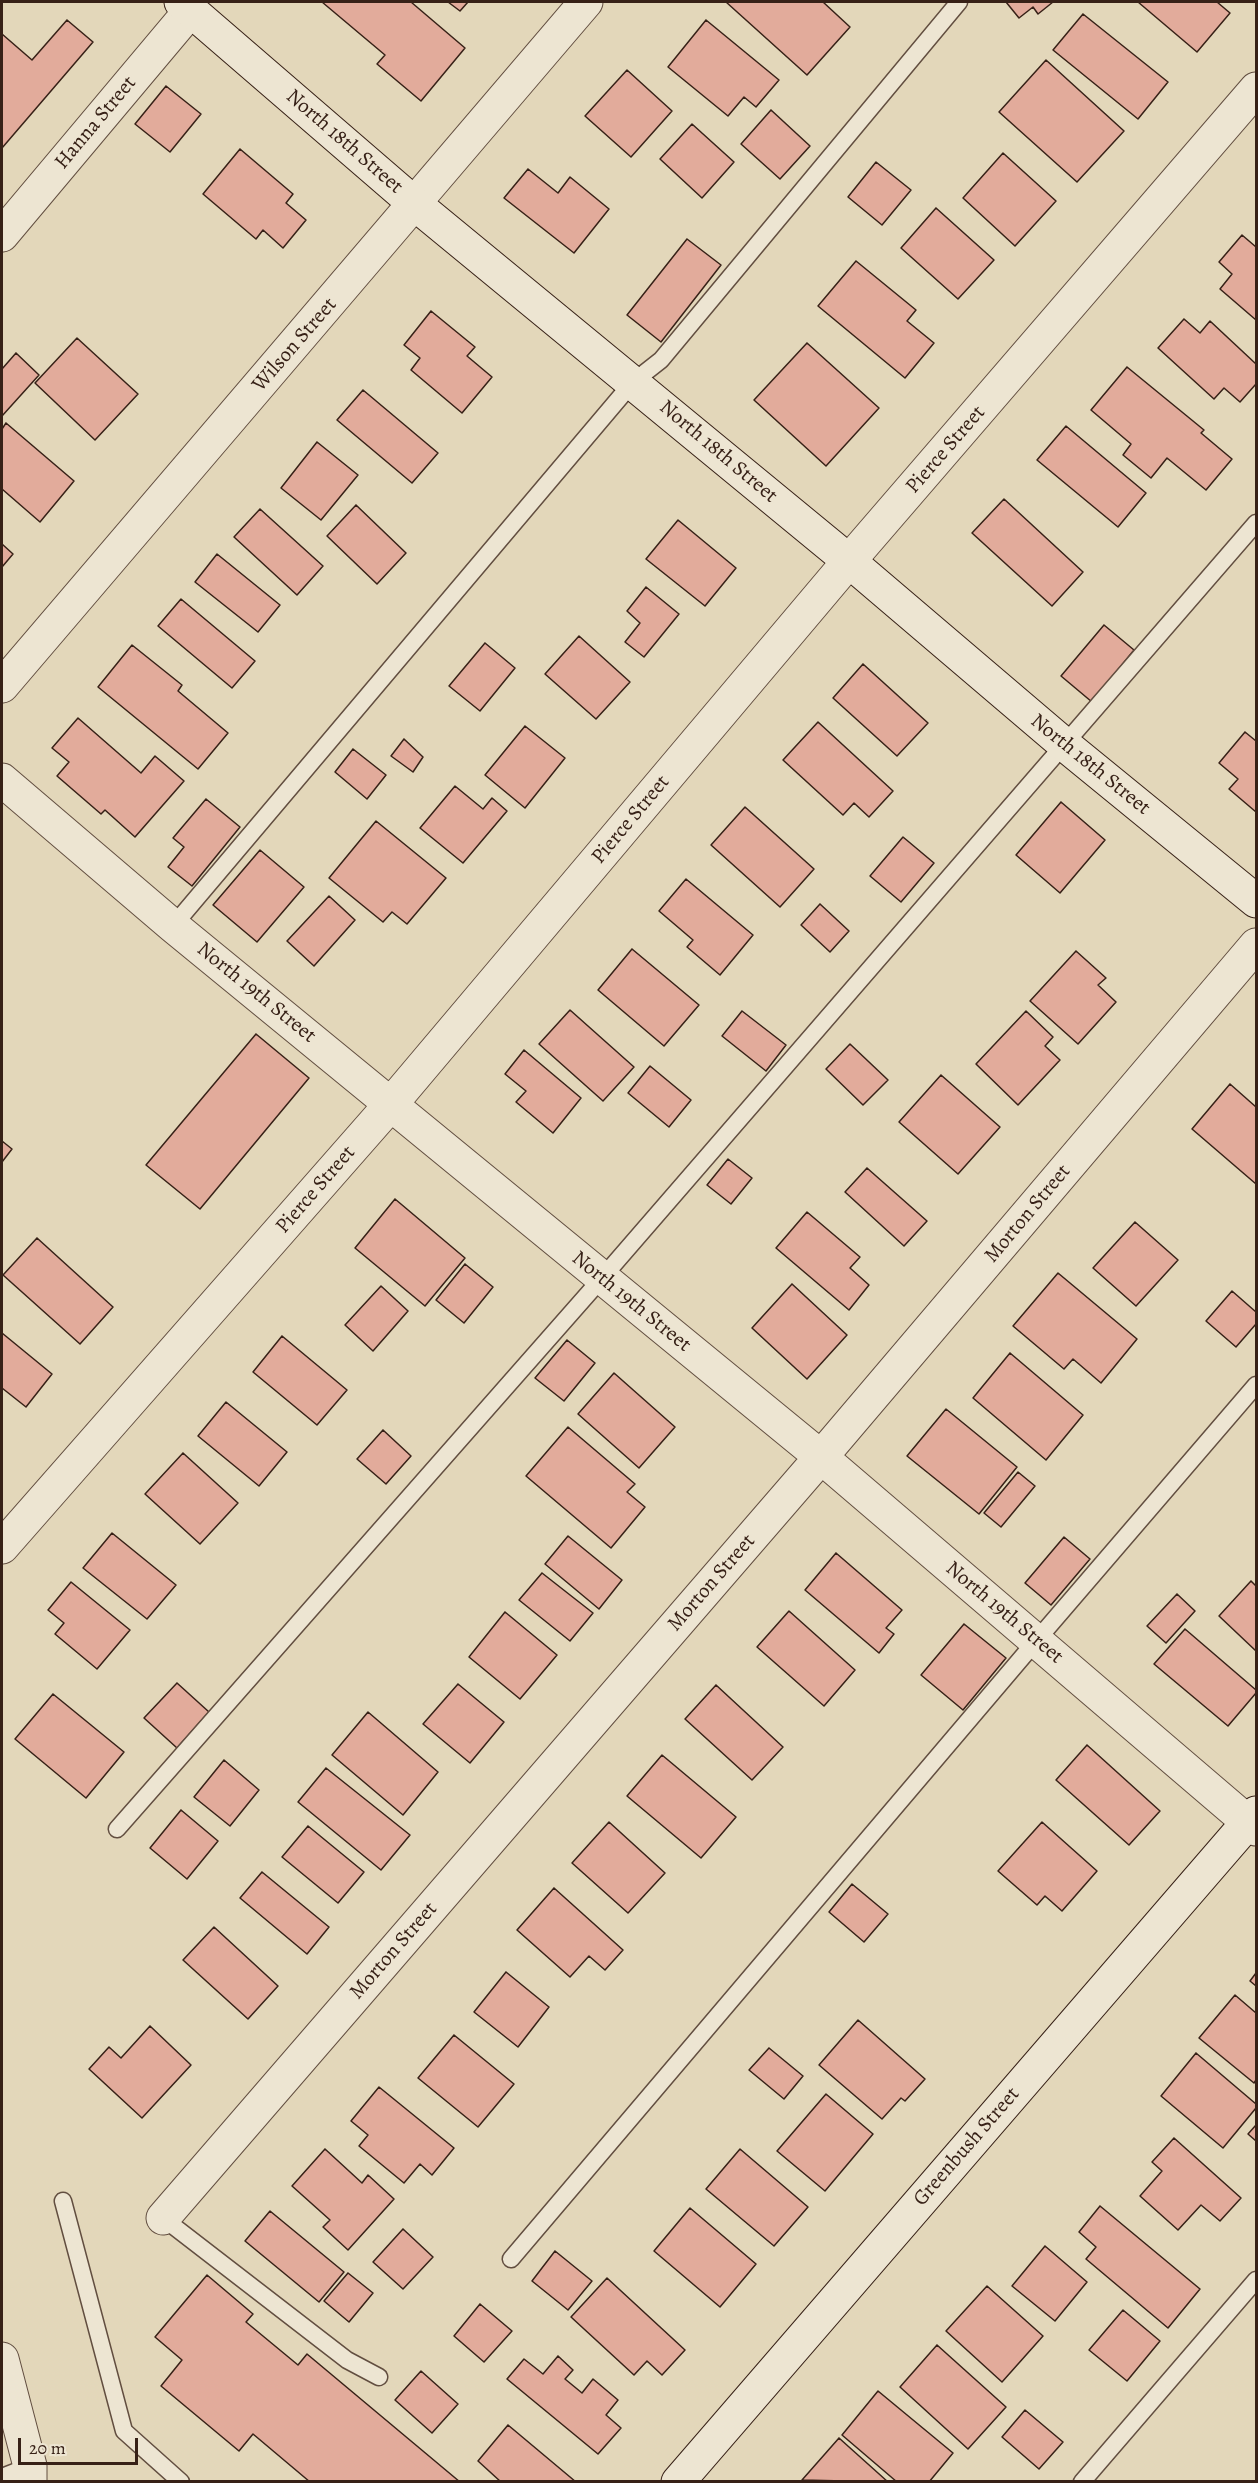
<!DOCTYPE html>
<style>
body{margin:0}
#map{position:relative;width:1258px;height:2483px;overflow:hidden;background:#e3d7ba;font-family:Alegreya,serif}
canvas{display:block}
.frame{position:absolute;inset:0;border:3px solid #372117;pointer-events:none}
.scale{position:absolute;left:18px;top:2438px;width:120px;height:27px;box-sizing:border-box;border:3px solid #372117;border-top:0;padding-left:8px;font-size:18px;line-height:21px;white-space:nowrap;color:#372117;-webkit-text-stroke:4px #ede5d2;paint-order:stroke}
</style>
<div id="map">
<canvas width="1258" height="2483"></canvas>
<div class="frame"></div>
<div class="scale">20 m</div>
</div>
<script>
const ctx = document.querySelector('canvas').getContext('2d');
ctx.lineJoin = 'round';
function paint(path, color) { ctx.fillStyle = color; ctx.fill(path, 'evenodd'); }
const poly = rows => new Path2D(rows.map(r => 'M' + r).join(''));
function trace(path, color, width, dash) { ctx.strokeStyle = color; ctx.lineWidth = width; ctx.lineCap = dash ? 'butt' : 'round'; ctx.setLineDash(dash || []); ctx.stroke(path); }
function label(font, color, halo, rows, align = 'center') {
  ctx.font = font + ' Alegreya,serif'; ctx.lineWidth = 5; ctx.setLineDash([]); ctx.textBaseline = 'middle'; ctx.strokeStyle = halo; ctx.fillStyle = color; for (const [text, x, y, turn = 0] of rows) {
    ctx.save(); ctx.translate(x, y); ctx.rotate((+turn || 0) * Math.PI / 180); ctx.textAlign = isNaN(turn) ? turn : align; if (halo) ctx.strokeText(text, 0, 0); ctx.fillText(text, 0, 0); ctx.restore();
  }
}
const building = poly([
 [322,2,411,2,465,48,421,101,377,64,385,55,322,2],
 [448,2,468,2,460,11,448,2],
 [726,2,823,2,850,27,807,75,726,2],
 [1006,2,1053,2,1038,14,1033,7,1019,18,1006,2],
 [1138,2,1217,2,1230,13,1197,52,1138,2],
 [1083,14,1168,82,1138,119,1053,50,1083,14],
 [67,20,93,42,2,148,2,34,32,60,67,20],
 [706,20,779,80,756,107,744,97,728,116,668,67,706,20],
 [1046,60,1124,131,1077,182,999,112,1046,60],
 [627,70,672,111,631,157,585,116,627,70],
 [166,86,201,114,170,152,135,124,166,86],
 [771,110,810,146,780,179,741,144,771,110],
 [692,124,734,162,702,198,660,159,692,124],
 [240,149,293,194,286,203,306,220,283,248,263,230,256,239,203,194,240,149],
 [1003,153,1056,201,1015,246,963,198,1003,153],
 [876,162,911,190,882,225,848,197,876,162],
 [528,169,558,193,570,177,609,209,574,253,504,198,528,169],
 [936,208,994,260,958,299,901,248,936,208],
 [1242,235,1256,247,1256,320,1220,289,1232,274,1219,262,1242,235],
 [687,239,721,265,661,342,627,315,687,239],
 [856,261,916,310,907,321,934,343,905,378,818,306,856,261],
 [431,311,475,347,467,356,492,377,462,413,411,370,420,358,404,345,431,311],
 [1184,319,1200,333,1210,321,1256,364,1256,384,1240,402,1224,388,1214,399,1158,348,1184,319],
 [77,338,138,394,95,440,35,383,77,338],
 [807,343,879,408,826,466,754,400,807,343],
 [16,353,39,375,2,416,2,369,16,353],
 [1127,367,1204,430,1201,433,1232,459,1206,490,1167,458,1151,478,1123,455,1131,444,1091,410,1127,367],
 [363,390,438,453,412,483,337,420,363,390],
 [6,423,74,481,40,522,2,489,2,429,6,423],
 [1066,426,1146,493,1118,527,1037,460,1066,426],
 [317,442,358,475,321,520,281,488,317,442],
 [1004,499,1083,572,1052,606,972,533,1004,499],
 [356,505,406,553,377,584,327,536,356,505],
 [260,509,323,566,297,595,234,537,260,509],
 [678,520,736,568,705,606,646,559,678,520],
 [2,544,13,554,2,567,2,544],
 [217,554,280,605,258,632,195,582,217,554],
 [646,587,679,614,644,657,625,642,640,623,627,611,646,587],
 [181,599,255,661,232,688,158,626,181,599],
 [1104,625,1134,650,1092,702,1061,676,1104,625],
 [579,636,630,682,596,719,545,674,579,636],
 [485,643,515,668,480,711,449,686,485,643],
 [132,645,182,685,178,691,228,733,198,769,98,687,132,645],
 [863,664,928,723,897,756,833,698,863,664],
 [78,718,141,773,155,756,184,781,135,837,105,810,101,814,57,776,69,762,52,748,78,718],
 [818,722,893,791,869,817,854,803,843,815,783,760,818,722],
 [525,726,565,758,525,808,485,775,525,726],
 [1245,732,1256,741,1256,812,1229,789,1238,779,1219,763,1245,732],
 [404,739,423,757,413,772,391,756,404,739],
 [353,749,386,775,367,799,335,772,353,749],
 [455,786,483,809,492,798,507,811,463,863,420,828,455,786],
 [206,799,240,827,192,886,168,867,184,847,173,838,206,799],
 [1061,802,1105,840,1060,893,1016,855,1061,802],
 [745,807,814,869,780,907,711,845,745,807],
 [376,821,446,878,407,924,392,912,383,922,329,878,376,821],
 [903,837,934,863,901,902,870,876,903,837],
 [260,850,304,887,257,942,213,905,260,850],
 [686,879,753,935,720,975,687,947,693,940,659,911,686,879],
 [329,896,355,920,314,966,287,941,329,896],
 [820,904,849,931,830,952,801,925,820,904],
 [632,949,699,1005,664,1046,598,990,632,949],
 [1076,951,1106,978,1098,985,1116,1002,1078,1044,1030,1001,1076,951],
 [570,1010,634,1067,603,1101,539,1044,570,1010],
 [742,1011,786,1045,766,1071,722,1036,742,1011],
 [1026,1011,1053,1037,1045,1046,1060,1060,1018,1105,976,1064,1026,1011],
 [256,1034,309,1078,200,1209,146,1165,256,1034],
 [850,1044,888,1080,863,1105,826,1069,850,1044],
 [524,1050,581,1098,553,1133,516,1102,526,1091,505,1074,524,1050],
 [650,1066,691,1100,669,1127,628,1093,650,1066],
 [941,1075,1000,1127,958,1174,899,1122,941,1075],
 [1230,1084,1256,1107,1256,1184,1192,1129,1230,1084],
 [2,1141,12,1149,2,1162,2,1141],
 [728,1159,752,1178,731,1204,707,1185,728,1159],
 [867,1168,927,1221,904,1246,845,1192,867,1168],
 [395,1199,465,1258,425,1306,355,1248,395,1199],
 [807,1212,860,1257,850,1268,869,1285,849,1310,776,1248,807,1212],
 [1135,1222,1178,1260,1136,1306,1093,1268,1135,1222],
 [37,1238,113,1307,80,1344,3,1275,37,1238],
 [465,1264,493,1287,464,1323,436,1300,465,1264],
 [1058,1273,1137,1339,1101,1383,1073,1359,1064,1369,1013,1326,1058,1273],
 [792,1284,847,1335,807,1379,752,1328,792,1284],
 [381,1286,408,1311,373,1351,345,1325,381,1286],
 [1232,1291,1256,1312,1256,1324,1236,1347,1206,1321,1232,1291],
 [2,1333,52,1374,26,1407,2,1388,2,1333],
 [282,1336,347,1390,317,1425,253,1372,282,1336],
 [567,1340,595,1363,564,1401,535,1378,567,1340],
 [1010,1353,1083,1415,1046,1460,973,1398,1010,1353],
 [614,1373,675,1427,639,1468,578,1414,614,1373],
 [226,1402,287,1452,259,1486,198,1436,226,1402],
 [946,1409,1017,1467,979,1514,907,1456,946,1409],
 [568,1427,635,1484,627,1492,645,1507,611,1548,526,1476,568,1427],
 [383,1430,411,1456,386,1484,357,1459,383,1430],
 [183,1453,238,1503,200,1544,145,1494,183,1453],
 [1018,1472,1035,1486,1001,1527,984,1513,1018,1472],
 [112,1533,176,1585,147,1619,83,1568,112,1533],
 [568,1536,622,1580,599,1609,545,1564,568,1536],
 [1064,1537,1090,1559,1051,1605,1025,1583,1064,1537],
 [836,1553,902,1610,886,1628,894,1634,879,1653,805,1590,836,1553],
 [542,1573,593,1613,570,1641,519,1600,542,1573],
 [1251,1581,1256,1586,1256,1651,1219,1616,1251,1581],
 [71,1582,130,1630,97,1669,55,1634,64,1623,48,1610,71,1582],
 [1177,1594,1195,1611,1166,1643,1147,1626,1177,1594],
 [789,1611,855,1670,824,1706,757,1647,789,1611],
 [505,1612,557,1655,520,1699,469,1657,505,1612],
 [964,1624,1006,1658,963,1710,921,1675,964,1624],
 [1185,1629,1256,1690,1256,1693,1228,1726,1154,1664,1185,1629],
 [177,1683,209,1712,177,1748,144,1718,177,1683],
 [458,1684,504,1722,470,1763,423,1724,458,1684],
 [716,1685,783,1747,752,1780,685,1719,716,1685],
 [53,1694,124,1752,86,1798,15,1739,53,1694],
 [368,1712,438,1772,403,1815,332,1755,368,1712],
 [1087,1745,1160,1811,1129,1845,1056,1780,1087,1745],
 [662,1755,736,1817,701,1858,627,1796,662,1755],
 [224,1760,259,1790,230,1826,194,1797,224,1760],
 [326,1768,410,1835,381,1870,298,1802,326,1768],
 [181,1810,218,1841,187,1879,150,1848,181,1810],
 [609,1822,665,1873,628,1913,572,1863,609,1822],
 [1042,1822,1097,1871,1062,1911,1045,1896,1037,1905,998,1871,1042,1822],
 [308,1826,364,1872,338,1903,282,1857,308,1826],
 [262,1872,329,1927,307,1954,240,1898,262,1872],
 [852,1884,888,1914,864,1942,829,1912,852,1884],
 [554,1888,623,1950,605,1970,589,1956,570,1977,517,1930,554,1888],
 [214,1927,278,1986,248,2019,183,1960,214,1927],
 [506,1972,549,2007,518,2047,474,2012,506,1972],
 [1256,1973,1256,1986,1250,1981,1256,1973],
 [1235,1995,1256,2013,1256,2080,1254,2083,1199,2038,1235,1995],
 [858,2020,925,2079,905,2101,901,2098,882,2119,819,2065,858,2020],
 [150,2026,191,2065,142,2118,89,2069,109,2047,121,2058,150,2026],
 [454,2035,514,2084,478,2127,418,2078,454,2035],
 [769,2048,803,2076,784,2099,749,2070,769,2048],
 [1196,2053,1256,2104,1256,2108,1223,2148,1161,2096,1196,2053],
 [379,2087,454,2148,432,2175,420,2164,404,2183,359,2146,368,2135,351,2121,379,2087],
 [826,2094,873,2134,825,2191,777,2151,826,2094],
 [1256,2125,1256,2141,1248,2134,1256,2125],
 [1174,2138,1241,2198,1220,2221,1201,2205,1178,2230,1140,2196,1162,2171,1152,2162,1174,2138],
 [325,2149,362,2183,368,2175,394,2199,348,2250,323,2227,330,2220,292,2186,325,2149],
 [740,2149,808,2207,774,2246,706,2189,740,2149],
 [1100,2206,1200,2289,1168,2328,1086,2259,1096,2247,1079,2232,1100,2206],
 [690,2208,756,2264,720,2307,654,2251,690,2208],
 [270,2211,344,2272,319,2302,245,2241,270,2211],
 [403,2229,433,2257,403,2289,373,2262,403,2229],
 [1045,2246,1087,2282,1055,2321,1012,2286,1045,2246],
 [555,2251,592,2281,568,2310,532,2281,555,2251],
 [348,2273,373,2293,349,2322,324,2301,348,2273],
 [207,2275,253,2314,246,2322,298,2365,307,2354,460,2482,310,2482,253,2434,239,2451,161,2386,182,2360,155,2337,207,2275],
 [607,2278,685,2350,662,2375,647,2361,634,2375,571,2317,607,2278],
 [987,2286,1043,2336,1002,2382,946,2331,987,2286],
 [480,2304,512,2331,484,2362,454,2336,480,2304],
 [1123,2310,1160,2341,1127,2381,1089,2350,1123,2310],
 [937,2345,1006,2407,968,2449,900,2387,937,2345],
 [558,2356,573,2370,565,2379,582,2393,593,2379,618,2400,606,2415,621,2428,598,2454,507,2379,524,2359,543,2374,558,2356],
 [421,2371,458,2404,432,2433,395,2400,421,2371],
 [878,2391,953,2453,929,2482,897,2482,842,2435,878,2391],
 [1025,2410,1063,2442,1039,2469,1002,2437,1025,2410],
 [508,2425,576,2482,501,2482,478,2461,508,2425],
 [839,2438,888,2482,802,2480,839,2438]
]);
const service = poly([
 [173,926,633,382,661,360,959,2],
 [117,1829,602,1278,1256,523],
 [63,2201,124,2431,181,2482],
 [163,2218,347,2360,379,2377],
 [511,2259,1036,1641,1256,1385],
 [2,2477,30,2466],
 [1082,2482,1256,2280]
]);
const minor = poly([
 [2,235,191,10],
 [2,686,586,2],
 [2,780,173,926,821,1457,1256,1829],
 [2,1547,391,1104,849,561,1256,89],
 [163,2218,821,1457,1256,945],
 [2,2359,30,2466,30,2482]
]);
const secondary = poly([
 [181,2,415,204,849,561,1065,745,1256,901],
 [678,2482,1256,1813]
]);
const streetNames = [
 ["Hanna Street",96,123,-50],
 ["North 18th Street",344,142,41],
 ["Wilson Street",295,345,-49],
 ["Pierce Street",946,450,-49],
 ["North 18th Street",718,452,40],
 ["North 18th Street",1090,765,39],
 ["Pierce Street",631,820,-50],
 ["North 19th Street",256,993,39],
 ["Pierce Street",316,1190,-49],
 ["Morton Street",1028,1214,-50],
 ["North 19th Street",631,1302,39],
 ["Morton Street",712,1583,-49],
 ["North 19th Street",1004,1613,40],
 ["Morton Street",394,1951,-49],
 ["Greenbush Street",967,2147,-49]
];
paint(building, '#e2ab9b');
trace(building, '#372117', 1.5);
trace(service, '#624e40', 19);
trace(minor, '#624e40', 35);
trace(secondary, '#372117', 35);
trace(service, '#ede5d2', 16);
trace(minor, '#ede5d2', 33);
trace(secondary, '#ede5d2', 33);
label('21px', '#372117', '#ede5d2', streetNames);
</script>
